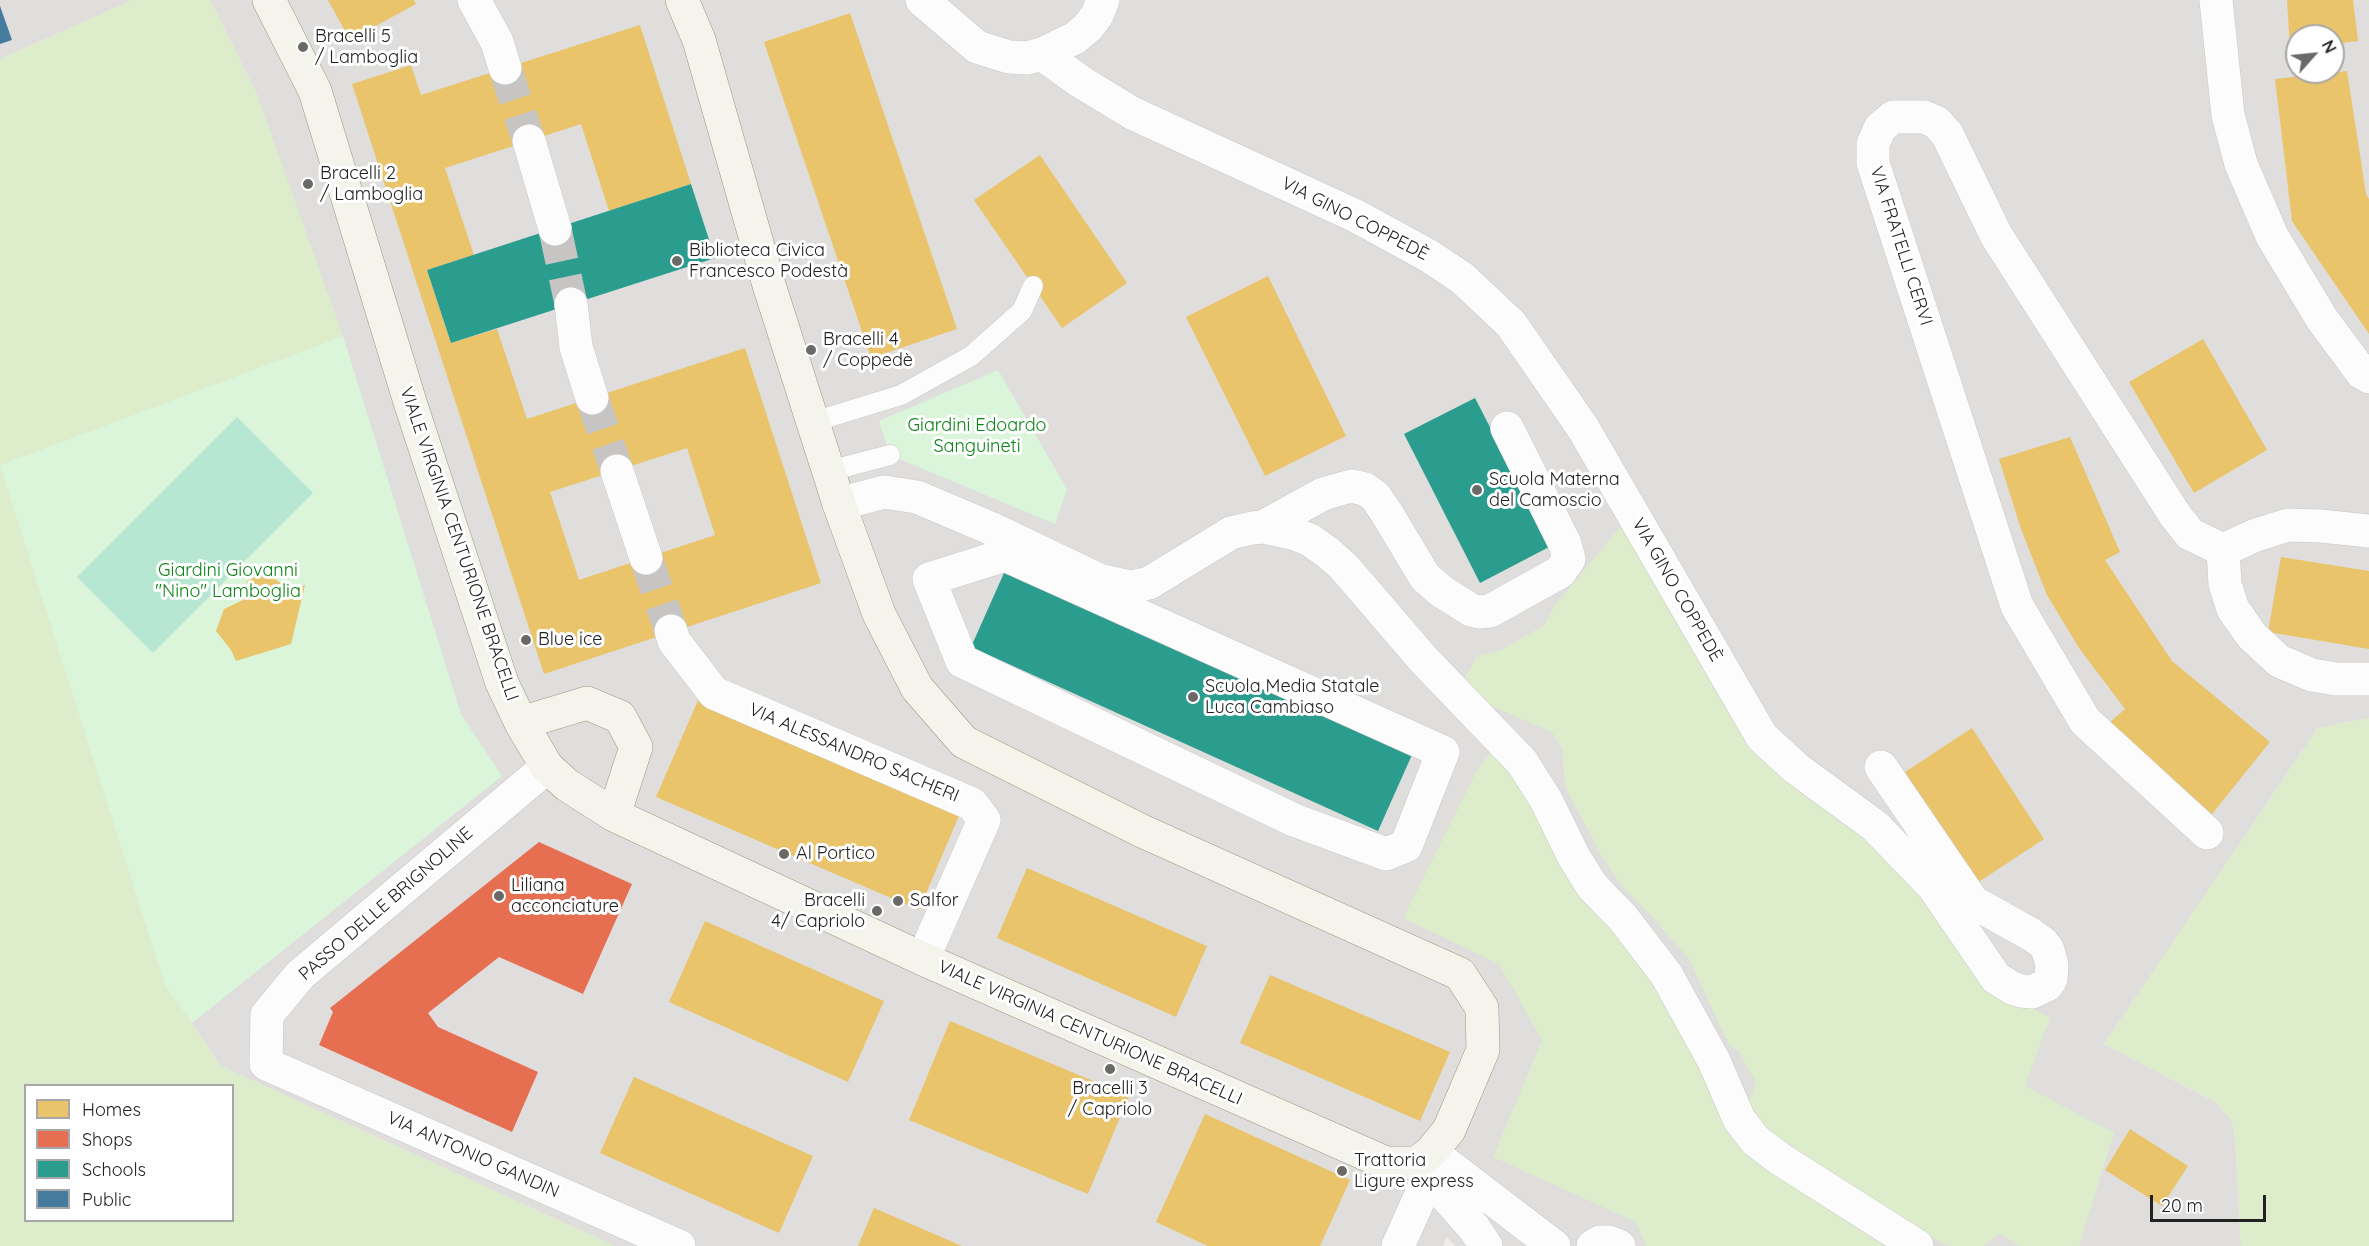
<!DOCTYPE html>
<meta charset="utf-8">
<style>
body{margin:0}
#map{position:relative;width:2369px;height:1246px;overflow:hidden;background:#f0eeeb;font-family:Quicksand,sans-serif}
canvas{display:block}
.legend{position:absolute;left:24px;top:1084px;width:210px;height:138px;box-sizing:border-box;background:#fff;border:2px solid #a7a7a7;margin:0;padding:8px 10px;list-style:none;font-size:18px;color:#222}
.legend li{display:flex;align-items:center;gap:12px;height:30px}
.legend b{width:30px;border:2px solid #a7a7a7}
.north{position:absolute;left:2285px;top:24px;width:60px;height:60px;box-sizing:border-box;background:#fff;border:2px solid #a7a7a7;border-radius:50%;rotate:63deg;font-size:16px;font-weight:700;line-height:24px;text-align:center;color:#222}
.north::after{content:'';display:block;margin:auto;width:21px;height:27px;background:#6a6968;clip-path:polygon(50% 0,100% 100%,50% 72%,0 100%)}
.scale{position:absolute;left:2150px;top:1195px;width:116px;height:27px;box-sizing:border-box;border:3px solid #222;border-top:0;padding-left:8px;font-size:18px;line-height:21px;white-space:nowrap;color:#222;-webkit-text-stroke:4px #fff;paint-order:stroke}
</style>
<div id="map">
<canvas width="2369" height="1246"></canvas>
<ul class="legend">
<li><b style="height:16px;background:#e9c46a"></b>Homes</li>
<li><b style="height:16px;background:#e76f51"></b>Shops</li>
<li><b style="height:16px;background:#2a9d8f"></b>Schools</li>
<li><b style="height:16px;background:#457b9d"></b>Public</li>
</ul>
<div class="north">N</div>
<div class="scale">20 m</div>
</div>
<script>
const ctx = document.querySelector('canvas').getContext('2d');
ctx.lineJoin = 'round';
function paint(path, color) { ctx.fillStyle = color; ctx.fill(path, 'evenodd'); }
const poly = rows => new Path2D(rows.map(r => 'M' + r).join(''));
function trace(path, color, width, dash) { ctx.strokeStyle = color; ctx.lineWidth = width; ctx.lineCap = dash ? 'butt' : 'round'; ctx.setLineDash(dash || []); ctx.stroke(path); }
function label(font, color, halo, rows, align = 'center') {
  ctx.font = font + ' Quicksand,sans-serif'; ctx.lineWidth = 6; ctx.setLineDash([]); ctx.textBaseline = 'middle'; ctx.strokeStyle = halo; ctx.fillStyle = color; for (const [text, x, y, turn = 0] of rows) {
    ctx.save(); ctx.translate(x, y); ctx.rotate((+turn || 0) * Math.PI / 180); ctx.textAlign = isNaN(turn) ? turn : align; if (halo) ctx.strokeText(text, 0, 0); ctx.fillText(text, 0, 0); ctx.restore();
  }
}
const residential = poly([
 [0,0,133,0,0,59],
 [210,0,2369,0,2369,718,2318,728,2104,1044,2215,1102,2232,1121,2235,1137,2241,1246,1455,1246,1447,1237,1443,1246,615,1246,221,1066,165,985,0,465,258,97],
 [2297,36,2333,36,2333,72,2297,72]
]);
const grass = poly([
 [133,0,210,0,258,97,343,336,0,465,0,59],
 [0,465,165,985,221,1066,615,1246,0,1246],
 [26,1086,232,1086,232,1220,26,1220],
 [1622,525,1695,649,1917,877,1986,988,2050,1017,2025,1086,2114,1133,2079,1246,2020,1246,2000,1234,1983,1246,1950,1246,1892,1218,1765,1133,1748,1103,1756,1083,1739,1051,1729,1045,1689,959,1655,920,1622,886,1600,853,1565,786,1562,749,1552,732,1477,700,1465,678,1477,656,1501,650,1544,625,1556,604],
 [2369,718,2369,1246,2241,1246,2235,1137,2232,1121,2215,1102,2104,1044,2318,728],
 [1494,748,1645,957,1732,1122,1892,1246,1646,1246,1636,1222,1493,1157,1542,1040,1499,964,1403,918,1476,772]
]);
const park = poly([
 [343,336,461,714,502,776,192,1023,165,985,0,465],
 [998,370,1067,489,1055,524,890,455,879,421]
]);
const pitch = poly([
 [237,417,313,493,153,653,77,577]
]);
const parking = poly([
 [1929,136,1942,142,2084,402,2074,416,2027,413,1955,273,1942,265,1906,164,1908,148,1919,139]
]);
const homes = poly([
 [328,0,414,0,416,4,350,40],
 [2287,0,2353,0,2358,41,2333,44,2333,36,2297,36,2297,48,2290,49],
 [850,13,957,329,871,358,764,42],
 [640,25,691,184,609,211,581,124,529,141,445,168,474,255,427,270,451,343,497,329,527,419,745,348,821,583,544,674,352,84,411,65,421,95],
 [687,448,715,535,579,580,550,492],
 [2347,71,2366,194,2369,199,2369,334,2292,221,2275,79],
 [1040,155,1127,283,1062,328,974,200],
 [1268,276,1346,436,1265,476,1186,317],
 [2203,339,2267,450,2194,493,2129,382],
 [2070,437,2120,552,2105,560,2172,661,2270,742,2212,814,2108,724,2125,709,2079,648,2047,595,2021,529,1999,459],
 [2281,557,2369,571,2369,649,2268,632],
 [265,572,292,591,305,585,291,644,236,661,231,650,216,631,224,609,245,599,247,581],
 [699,698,961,811,919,910,656,797],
 [1972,728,2044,839,1974,885,1902,774],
 [1027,868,1207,946,1176,1017,997,938],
 [705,921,884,1001,848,1082,669,1002],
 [1270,975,1450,1052,1420,1121,1240,1043],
 [950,1021,1129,1096,1088,1194,909,1120],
 [634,1077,813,1156,779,1233,600,1153],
 [1205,1114,1350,1180,1320,1246,1208,1246,1156,1222],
 [2130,1129,2188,1166,2162,1206,2105,1170],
 [874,1208,962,1246,858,1246]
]);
const shops = poly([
 [539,842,632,884,583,994,499,957,428,1013,438,1027,538,1072,512,1132,319,1045,333,1012,330,1008]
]);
const schools = poly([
 [691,184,715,258,451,343,427,270],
 [1475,398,1551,546,1480,583,1404,434],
 [1008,564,1415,748,1378,831,971,647]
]);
const public = poly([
 [0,6,12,40,0,44]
]);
const streetTunnel = poly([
 [505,68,529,141],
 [555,229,571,304],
 [592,398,617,471],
 [646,558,671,631]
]);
const lane = poly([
 [813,422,901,395,971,356,1022,311,1033,286],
 [829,471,890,455]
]);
const street = poly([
 [474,0,497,42,505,68],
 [922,0,977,47,1009,57,1027,58,1042,54,1081,82,1132,113,1356,216,1429,256,1462,278,1511,324,1583,428,1762,737,1797,769,1875,826,1933,886,1996,978,2012,988,2021,991,2032,992,2047,985,2051,979,2052,965,2048,950,2043,943,2032,935,1973,902,1881,767],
 [2216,0,2228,115,2241,164,2272,236,2322,319,2362,373,2369,377],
 [1042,54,1075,38,1088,27,1097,15,1103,0],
 [529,141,555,229],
 [571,304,576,347,592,398],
 [617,471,646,558],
 [839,504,884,492,917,497,990,528,1099,580,1131,587,1149,583,1231,533,1252,528,1263,527,1295,534,1310,540,1327,552,1344,567,1423,659,1522,762,1546,800,1574,857,1592,886,1623,918,1666,974,1714,1061,1739,1119,1755,1140,1780,1159,1917,1246],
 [1263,527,1323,494,1351,486,1365,489,1375,496,1386,512,1425,577,1441,591,1471,610,1479,612,1490,611,1560,572,1569,559,1565,544,1507,428],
 [2223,550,2225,584,2233,609,2252,636,2279,661,2312,675,2336,679,2369,679],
 [1005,555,1443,752,1406,846,1386,854,1294,820,962,661,929,579,1005,555],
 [671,631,674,641,714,693,972,804,984,820,923,959],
 [547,767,300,975,267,1015,266,1064,679,1246],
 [2207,833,2085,721,2017,606,1873,163,1873,144,1880,128,1893,117,1924,117,1936,122,1947,134,1996,235,2175,515,2190,534,2223,550,2256,535,2288,525,2321,526,2369,531],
 [1431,1152,1554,1246],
 [1417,1163,1474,1228,1486,1246],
 [1398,1246,1429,1177],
 [1593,1246,1600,1242,1609,1242,1619,1246]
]);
const secondary = poly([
 [269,0,315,91,410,402,502,683,521,723,547,767,567,785,614,815,923,959,1386,1163,1417,1163,1431,1152,1449,1130,1483,1050,1482,1008,1460,974,1142,831,964,742,917,688,879,614,839,504,769,285,699,40,682,0],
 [521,723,587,703,620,717,636,747,614,815]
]);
const markers = [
 [303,47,6,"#6a6968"],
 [308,184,6,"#6a6968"],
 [677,261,6,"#6a6968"],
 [811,350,6,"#6a6968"],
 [1477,490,6,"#6a6968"],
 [526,640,6,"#6a6968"],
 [1193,697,6,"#6a6968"],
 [784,854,6,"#6a6968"],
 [499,896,6,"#6a6968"],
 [898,901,6,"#6a6968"],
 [877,911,6,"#6a6968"],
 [1110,1069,6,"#6a6968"],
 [1342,1171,6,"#6a6968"]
];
const poiNames = [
 ["Bracelli 5",315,37],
 ["/ Lamboglia",315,58],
 ["Bracelli 2",320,174],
 ["/ Lamboglia",320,195],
 ["Biblioteca Civica",689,251],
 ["Francesco Podestà",689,272],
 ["Bracelli 4",823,340],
 ["/ Coppedè",823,361],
 ["Scuola Materna",1489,480],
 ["del Camoscio",1489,501],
 ["Blue ice",538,640],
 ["Scuola Media Statale",1205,687],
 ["Luca Cambiaso",1205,708],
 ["Al Portico",796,854],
 ["Liliana",511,886],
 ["acconciature",511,907],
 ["Bracelli",865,901,"right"],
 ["4/ Capriolo",865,922,"right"],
 ["Salfor",910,901],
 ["Bracelli 3",1110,1089,"center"],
 ["/ Capriolo",1110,1110,"center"],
 ["Trattoria",1354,1161],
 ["Ligure express",1354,1182]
];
const streetNames = [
 ["VIA GINO COPPEDÈ",1355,219,27],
 ["VIA FRATELLI CERVI",1901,246,72],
 ["VIALE VIRGINIA CENTURIONE BRACELLI",459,544,71],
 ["VIA GINO COPPEDÈ",1677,590,60],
 ["VIA ALESSANDRO SACHERI",854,753,23],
 ["PASSO DELLE BRIGNOLINE",386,904,-41],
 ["VIALE VIRGINIA CENTURIONE BRACELLI",1090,1033,24],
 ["VIA ANTONIO GANDIN",473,1155,24]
];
const parkNames = [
 ["Giardini Edoardo",977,426],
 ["Sanguineti",977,447],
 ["Giardini Giovanni",228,571],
 ["\"Nino\" Lamboglia",228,592]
];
paint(residential, '#dfdedc');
paint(grass, '#ddeccb');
paint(park, '#daf5da');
paint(pitch, '#b7e6d2');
paint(parking, '#e0dfde');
paint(homes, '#e9c46a');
paint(shops, '#e76f51');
paint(schools, '#2a9d8f');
paint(public, '#457b9d');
trace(streetTunnel, '#c7c5c3', 33, [33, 16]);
trace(lane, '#c9c8c7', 21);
trace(street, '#c9c8c7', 34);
trace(secondary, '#999a82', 34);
trace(lane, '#fdfcfc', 20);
trace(street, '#fdfcfc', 33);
trace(secondary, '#f4f4ed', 33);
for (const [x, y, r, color] of markers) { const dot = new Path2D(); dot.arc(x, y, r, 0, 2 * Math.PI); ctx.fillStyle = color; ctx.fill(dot); trace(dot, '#fff', 2); }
label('18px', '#222', '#fff', poiNames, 'left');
label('18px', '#222', '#fff', streetNames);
label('18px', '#0c8416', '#fff', parkNames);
</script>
